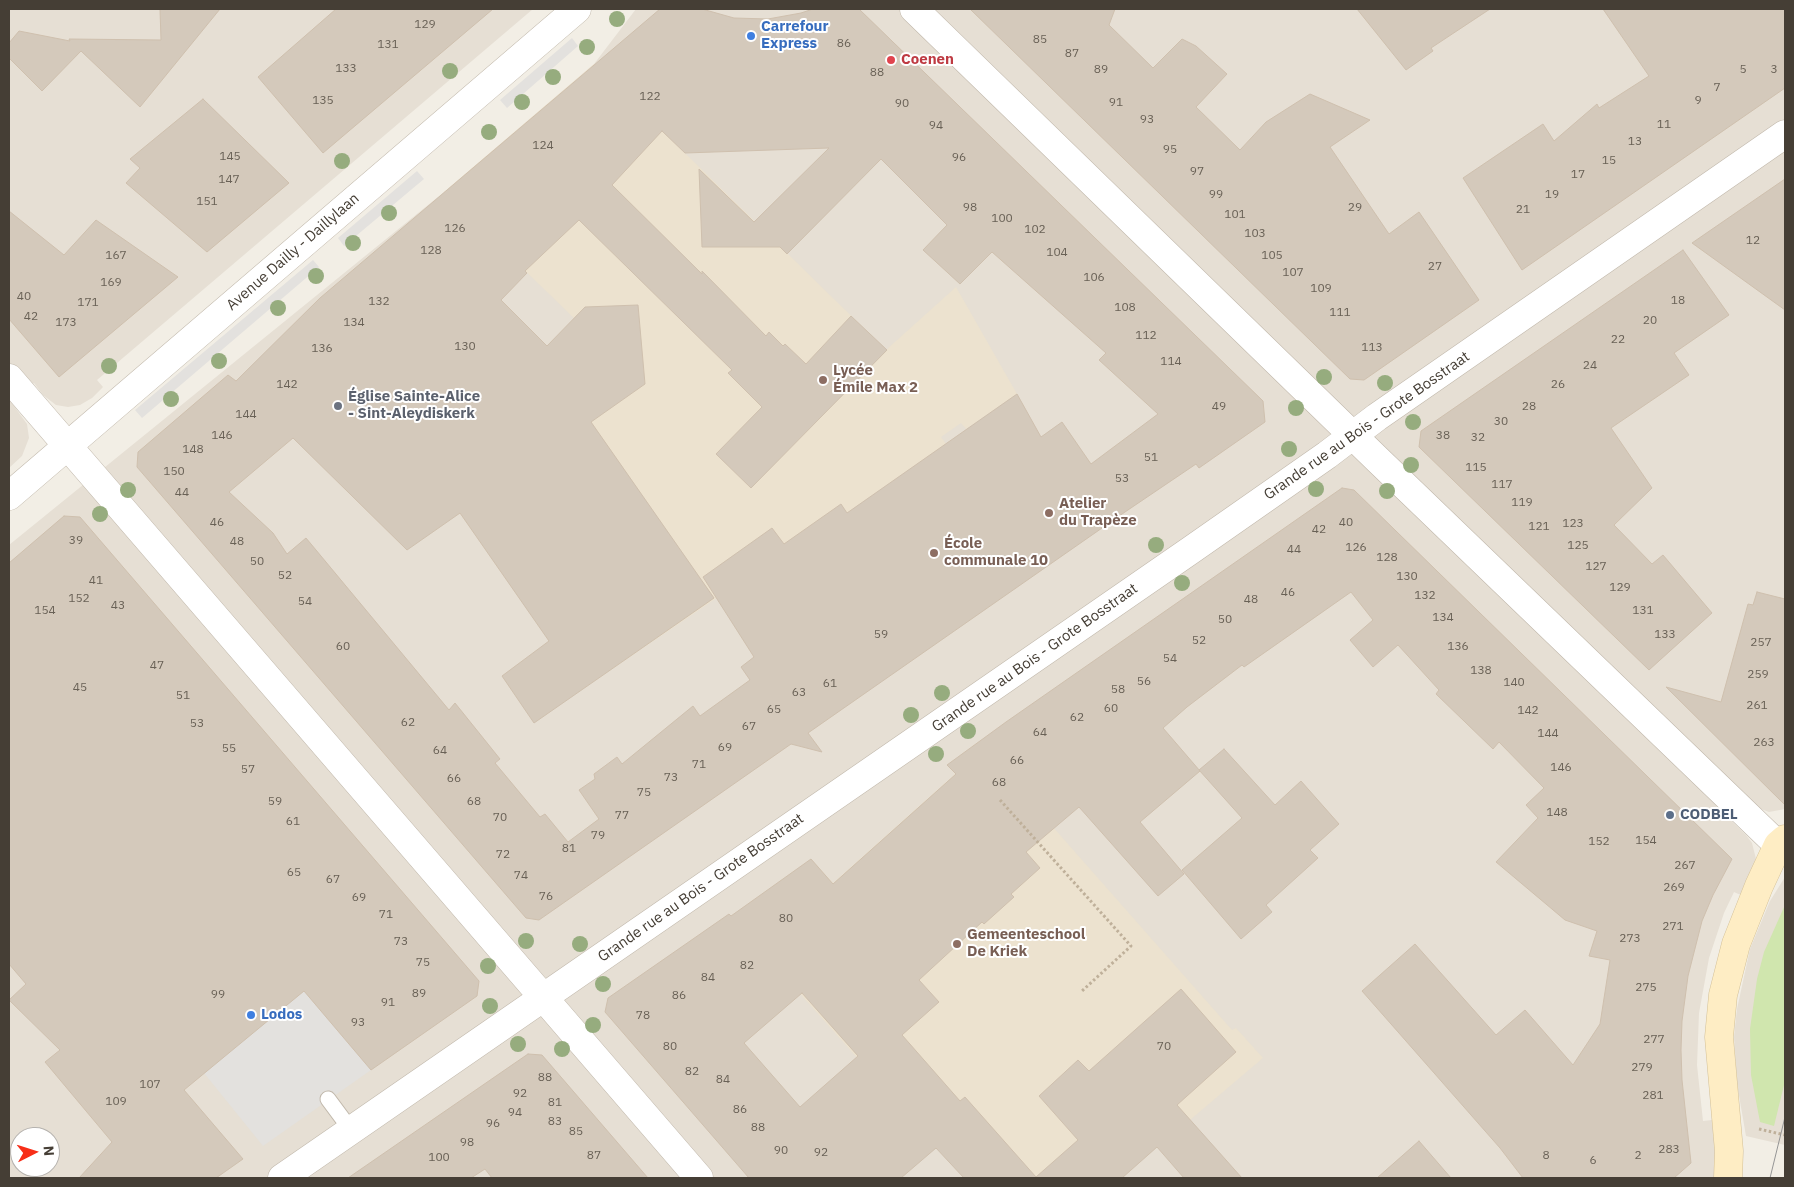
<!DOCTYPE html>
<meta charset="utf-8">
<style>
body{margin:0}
#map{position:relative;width:1794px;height:1187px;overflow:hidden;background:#f2eee5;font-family:"IBM Plex Sans",sans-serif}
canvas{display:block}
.frame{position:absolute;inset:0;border:10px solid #453e35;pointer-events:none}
.north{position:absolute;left:10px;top:1127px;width:50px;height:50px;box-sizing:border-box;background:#fff;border:1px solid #b5b2ae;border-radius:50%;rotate:85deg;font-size:14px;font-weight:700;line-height:20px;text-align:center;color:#453e35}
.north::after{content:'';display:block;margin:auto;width:18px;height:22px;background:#f72e18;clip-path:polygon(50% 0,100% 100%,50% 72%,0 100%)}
</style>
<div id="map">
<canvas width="1794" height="1187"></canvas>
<div class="frame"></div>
<div class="north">N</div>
</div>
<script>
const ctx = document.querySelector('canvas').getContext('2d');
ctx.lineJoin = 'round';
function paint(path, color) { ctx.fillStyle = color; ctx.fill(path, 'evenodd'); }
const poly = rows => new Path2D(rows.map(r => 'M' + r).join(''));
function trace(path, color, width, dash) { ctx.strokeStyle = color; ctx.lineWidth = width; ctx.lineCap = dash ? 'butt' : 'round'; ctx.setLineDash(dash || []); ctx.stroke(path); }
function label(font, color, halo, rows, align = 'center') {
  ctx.font = font + ' "IBM Plex Sans",sans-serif'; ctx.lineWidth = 4; ctx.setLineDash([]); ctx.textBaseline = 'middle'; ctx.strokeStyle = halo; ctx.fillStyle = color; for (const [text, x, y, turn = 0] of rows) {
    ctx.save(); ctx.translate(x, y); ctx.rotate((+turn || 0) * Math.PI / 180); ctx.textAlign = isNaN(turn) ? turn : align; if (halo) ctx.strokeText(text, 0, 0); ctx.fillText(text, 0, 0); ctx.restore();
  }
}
const residential = poly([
 [9,9,533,9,97,380,103,387,92,398,80,405,68,407,56,405,43,395,34,383,11,402,27,424,29,438,22,456,9,468],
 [636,9,1785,9,1785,809,1769,812,1761,809,1735,789,1709,814,1717,821,1724,814,1746,835,1752,843,1756,859,1754,870,1743,896,1734,892,1724,913,1709,958,1699,1013,1697,1065,1703,1121,1712,1120,1717,1167,1717,1178,9,1178,9,545,444,192,594,64],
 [20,1137,50,1137,50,1167,20,1167],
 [1785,877,1785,1145,1746,1136,1737,1084,1734,1037,1737,1009,1750,949,1770,901]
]);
const education = poly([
 [594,64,886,350,956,287,1017,394,966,429,961,423,941,437,946,444,847,513,841,505,765,565,583,689,460,513,578,322,444,192],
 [978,742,1232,1030,1236,1028,1263,1058,1190,1120,1189,1119,1122,1178,964,1178,731,916,811,859,833,883,955,774,947,765]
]);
const green = poly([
 [1785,905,1785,1081,1774,1126,1760,1122,1751,1075,1750,1029,1757,979,1764,952]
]);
const parking = poly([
 [572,38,578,46,507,108,500,100],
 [417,171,424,179,344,246,338,238],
 [313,260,319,267,142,418,135,410],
 [304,991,371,1070,263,1146,204,1073]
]);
const building = poly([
 [160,9,220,9,140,107,81,51,42,91,9,58,9,43,19,31,70,41,69,39,161,40,160,9],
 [336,9,493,9,323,153,258,77,336,9],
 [660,9,702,9,734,18,768,19,801,13,813,9,859,9,1263,401,1265,422,1199,468,1196,464,1125,512,808,733,822,752,791,744,539,920,526,918,137,467,138,452,228,375,236,381,320,298,660,9],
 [662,131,685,153,829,148,754,222,699,169,702,247,780,247,787,254,881,159,947,225,923,250,960,284,992,252,1106,353,1099,360,1158,414,1091,464,1062,422,1041,437,1017,394,847,513,841,504,784,544,772,528,703,577,754,657,741,667,750,680,700,716,693,706,622,764,617,757,594,774,595,779,579,790,599,819,568,842,545,814,540,817,495,763,500,759,455,703,449,710,306,538,287,554,273,533,229,492,293,438,407,550,460,513,549,641,502,676,534,723,714,598,591,422,645,384,638,305,585,307,547,346,501,300,527,273,525,271,579,220,732,370,728,373,762,407,716,454,751,488,887,350,851,316,806,364,785,344,783,346,769,332,766,336,702,271,702,274,612,185,662,131],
 [970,9,1115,9,1109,25,1153,68,1182,39,1196,46,1227,74,1196,107,1240,150,1266,122,1310,94,1370,120,1330,147,1389,234,1419,212,1479,300,1364,380,1350,379,970,9],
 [1357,9,1490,9,1431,48,1433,51,1406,70,1357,9],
 [1603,9,1785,9,1785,88,1522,270,1463,178,1543,124,1554,141,1597,104,1599,108,1649,76,1603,9],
 [203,99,289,183,207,252,126,183,140,168,130,159,203,99],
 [1785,179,1785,310,1692,243,1785,179],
 [9,211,64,255,96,220,178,277,59,377,9,319,9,211],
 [1683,250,1729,315,1674,353,1689,375,1611,428,1652,488,1614,525,1652,564,1663,555,1712,613,1649,670,1419,447,1421,431,1683,250],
 [1342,488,1354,490,1732,859,1713,895,1702,921,1688,976,1682,1021,1681,1050,1682,1080,1691,1163,1674,1178,1523,1178,1500,1148,1362,991,1415,944,1496,1035,1525,1010,1573,1065,1600,1024,1610,960,1589,956,1597,931,1565,920,1496,862,1538,818,1526,805,1544,788,1499,742,1493,749,1436,694,1439,690,1398,645,1373,667,1350,640,1373,620,1351,592,1244,667,1242,665,1187,707,1163,728,1200,771,1140,822,1184,874,1158,896,1079,807,1026,852,1040,868,1011,894,1014,897,984,924,982,922,919,980,939,1002,902,1035,960,1101,965,1097,1036,1177,1078,1140,1039,1096,1078,1060,1089,1071,1181,989,1236,1052,1177,1105,1242,1178,1184,1178,1157,1147,1122,1178,964,1178,936,1148,901,1178,749,1178,605,1012,608,998,729,914,731,916,811,859,833,884,956,774,947,765,1006,722,1342,488],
 [802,993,858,1056,800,1107,744,1043,802,993],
 [64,516,80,517,479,981,477,996,371,1070,304,991,184,1090,243,1159,216,1178,79,1178,112,1142,45,1062,60,1050,9,1000,26,984,9,964,9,563,64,516],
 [1757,592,1785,599,1785,805,1666,687,1721,702,1748,604,1753,605,1757,592],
 [1224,749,1275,805,1301,781,1339,824,1310,850,1318,858,1266,905,1272,912,1241,939,1182,870,1242,818,1199,770,1224,749],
 [528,1054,542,1055,648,1178,492,1178,485,1169,471,1178,348,1178,528,1054],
 [1419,1141,1451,1178,1377,1178,1419,1141]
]);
const path = poly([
 [1000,800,1131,946,1082,991],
 [1759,1129,1785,1135]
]);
const lane = poly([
 [328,1099,351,1130]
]);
const street = poly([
 [914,9,1378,460,1778,845],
 [9,378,699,1178],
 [9,496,577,9],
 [282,1178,1191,550,1327,455,1377,417,1785,134]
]);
const secondary = poly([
 [1728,1178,1729,1151,1719,1037,1723,995,1736,944,1759,886,1778,845,1785,839]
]);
const tram = poly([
 [1770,1178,1785,1117]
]);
const trees = [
 [617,19],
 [587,47],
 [450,71],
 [553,77],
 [522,102],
 [489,132],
 [342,161],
 [389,213],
 [353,243],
 [316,276],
 [278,308],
 [219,361],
 [109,366],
 [1324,377],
 [1385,383],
 [171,399],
 [1296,408],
 [1413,422],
 [1289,449],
 [1411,465],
 [1316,489],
 [128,490],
 [1387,491],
 [100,514],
 [1156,545],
 [1182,583],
 [942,693],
 [911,715],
 [968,731],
 [936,754],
 [526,941],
 [580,944],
 [488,966],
 [603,984],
 [490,1006],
 [593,1025],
 [518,1044],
 [562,1049]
];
const markers = [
 [751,36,5,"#3f7fe0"],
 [891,60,5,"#e0444e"],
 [823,380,5,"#8d6e63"],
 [338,406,5,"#6b7280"],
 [1049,513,5,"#8d6e63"],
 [934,553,5,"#8d6e63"],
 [1670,815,5,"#5c6f8a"],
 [957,944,5,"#8d6e63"],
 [251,1015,5,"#3f7fe0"]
];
const numberNames = [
 ["129",425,25],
 ["85",1040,40],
 ["86",844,44],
 ["131",388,45],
 ["87",1072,54],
 ["133",346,69],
 ["89",1101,70],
 ["5",1743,70],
 ["3",1774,70],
 ["88",877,73],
 ["7",1717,88],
 ["122",650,97],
 ["135",323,101],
 ["9",1698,101],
 ["91",1116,103],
 ["90",902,104],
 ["93",1147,120],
 ["11",1664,125],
 ["94",936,126],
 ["13",1635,142],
 ["124",543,146],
 ["95",1170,150],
 ["145",230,157],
 ["96",959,158],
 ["15",1609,161],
 ["97",1197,172],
 ["17",1578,175],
 ["147",229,180],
 ["99",1216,195],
 ["19",1552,195],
 ["151",207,202],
 ["98",970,208],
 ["29",1355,208],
 ["21",1523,210],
 ["101",1235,215],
 ["100",1002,219],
 ["126",455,229],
 ["102",1035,230],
 ["103",1255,234],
 ["12",1753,241],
 ["128",431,251],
 ["104",1057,253],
 ["167",116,256],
 ["105",1272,256],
 ["27",1435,267],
 ["107",1293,273],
 ["106",1094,278],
 ["169",111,283],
 ["109",1321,289],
 ["40",24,297],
 ["18",1678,301],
 ["132",379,302],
 ["171",88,303],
 ["108",1125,308],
 ["111",1340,313],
 ["42",31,317],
 ["20",1650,321],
 ["173",66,323],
 ["134",354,323],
 ["112",1146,336],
 ["22",1618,340],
 ["130",465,347],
 ["113",1372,348],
 ["136",322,349],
 ["114",1171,362],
 ["24",1590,366],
 ["142",287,385],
 ["26",1558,385],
 ["49",1219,407],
 ["28",1529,407],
 ["144",246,415],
 ["30",1501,422],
 ["146",222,436],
 ["38",1443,436],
 ["32",1478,438],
 ["148",193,450],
 ["51",1151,458],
 ["115",1476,468],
 ["150",174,472],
 ["53",1122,479],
 ["117",1502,485],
 ["44",182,493],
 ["119",1522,503],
 ["46",217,523],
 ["40",1346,523],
 ["123",1573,524],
 ["121",1539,527],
 ["42",1319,530],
 ["39",76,541],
 ["48",237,542],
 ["125",1578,546],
 ["126",1356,548],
 ["44",1294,550],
 ["128",1387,558],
 ["50",257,562],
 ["127",1596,567],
 ["52",285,576],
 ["130",1407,577],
 ["41",96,581],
 ["129",1620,588],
 ["46",1288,593],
 ["132",1425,596],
 ["152",79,599],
 ["48",1251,600],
 ["54",305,602],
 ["43",118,606],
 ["154",45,611],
 ["131",1643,611],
 ["134",1443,618],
 ["50",1225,620],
 ["59",881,635],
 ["133",1665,635],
 ["52",1199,641],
 ["257",1761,643],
 ["60",343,647],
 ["136",1458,647],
 ["54",1170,659],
 ["47",157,666],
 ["138",1481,671],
 ["259",1758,675],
 ["56",1144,682],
 ["140",1514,683],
 ["61",830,684],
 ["45",80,688],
 ["58",1118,690],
 ["63",799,693],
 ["51",183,696],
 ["261",1757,706],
 ["60",1111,709],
 ["65",774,710],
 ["142",1528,711],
 ["62",1077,718],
 ["62",408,723],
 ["53",197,724],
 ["67",749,727],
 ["64",1040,733],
 ["144",1548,734],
 ["263",1764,743],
 ["69",725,748],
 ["55",229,749],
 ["64",440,751],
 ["66",1017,761],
 ["71",699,765],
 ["146",1561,768],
 ["57",248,770],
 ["73",671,778],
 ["66",454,779],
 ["68",999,783],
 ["75",644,793],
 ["59",275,802],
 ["68",474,802],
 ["148",1557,813],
 ["77",622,816],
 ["70",500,818],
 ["61",293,822],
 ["79",598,836],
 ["154",1646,841],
 ["152",1599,842],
 ["81",569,849],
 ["72",503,855],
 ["267",1685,866],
 ["65",294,873],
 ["74",521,876],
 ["67",333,880],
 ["269",1674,888],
 ["76",546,897],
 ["69",359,898],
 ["71",386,915],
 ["80",786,919],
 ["271",1673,927],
 ["273",1630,939],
 ["73",401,942],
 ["75",423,963],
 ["82",747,966],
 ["84",708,978],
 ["275",1646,988],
 ["89",419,994],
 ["99",218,995],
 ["86",679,996],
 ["91",388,1003],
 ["78",643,1016],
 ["93",358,1023],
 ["277",1654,1040],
 ["80",670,1047],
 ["70",1164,1047],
 ["279",1642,1068],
 ["82",692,1072],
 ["88",545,1078],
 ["84",723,1080],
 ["107",150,1085],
 ["92",520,1094],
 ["281",1653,1096],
 ["109",116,1102],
 ["81",555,1103],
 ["86",740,1110],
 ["94",515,1113],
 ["83",555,1122],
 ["96",493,1124],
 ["88",758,1128],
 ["85",576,1132],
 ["98",467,1143],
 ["283",1669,1150],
 ["90",781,1151],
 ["92",821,1153],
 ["87",594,1156],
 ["8",1546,1156],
 ["2",1638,1156],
 ["100",439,1158],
 ["6",1593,1161]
];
const shopNames = [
 ["Carrefour",761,27],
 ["Express",761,44],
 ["Lodos",261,1015]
];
const healthNames = [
 ["Coenen",901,60]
];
const streetNames = [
 ["Avenue Dailly - Daillylaan",293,252,-41],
 ["Grande rue au Bois - Grote Bosstraat",1367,426,-35],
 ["Grande rue au Bois - Grote Bosstraat",1035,658,-35],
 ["Grande rue au Bois - Grote Bosstraat",701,888,-35]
];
const educationNames = [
 ["Lycée",833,371],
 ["Émile Max 2",833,388],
 ["Atelier",1059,504],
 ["du Trapèze",1059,521],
 ["École",944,544],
 ["communale 10",944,561],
 ["Gemeenteschool",967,935],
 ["De Kriek",967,952]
];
const worshipNames = [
 ["Église Sainte-Alice",348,397],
 ["- Sint-Aleydiskerk",348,414]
];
const serviceNames = [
 ["CODBEL",1680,815]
];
paint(residential, '#e6dfd4');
paint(education, '#ece2cf');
paint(green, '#d0e6ae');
paint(parking, '#e3e1de');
paint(building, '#d4c9bb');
trace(building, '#cfc0ae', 1);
trace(lane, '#c1b8ab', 17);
trace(street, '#c1b8ab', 29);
trace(secondary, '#d2bf96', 29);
trace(path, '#bfb09a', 3, [2.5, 2.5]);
trace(lane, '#fff', 15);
trace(street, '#fff', 28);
trace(secondary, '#feedc4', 28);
trace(tram, '#959595', 1);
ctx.fillStyle = '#96ac7e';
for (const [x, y] of trees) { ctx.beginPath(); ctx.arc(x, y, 8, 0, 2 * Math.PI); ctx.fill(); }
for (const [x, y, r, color] of markers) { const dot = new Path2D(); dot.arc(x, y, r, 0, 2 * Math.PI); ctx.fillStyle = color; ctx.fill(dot); trace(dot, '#fff', 2); }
label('12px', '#696156', null, numberNames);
label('bold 15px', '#366cbe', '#fff', shopNames, 'left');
label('bold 15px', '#be3a42', '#fff', healthNames, 'left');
label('15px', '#453e35', '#fff', streetNames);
label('bold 15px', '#785e54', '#fff', educationNames, 'left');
label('bold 15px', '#5b616d', '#fff', worshipNames, 'left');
label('bold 15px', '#4e5e75', '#fff', serviceNames, 'left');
</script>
